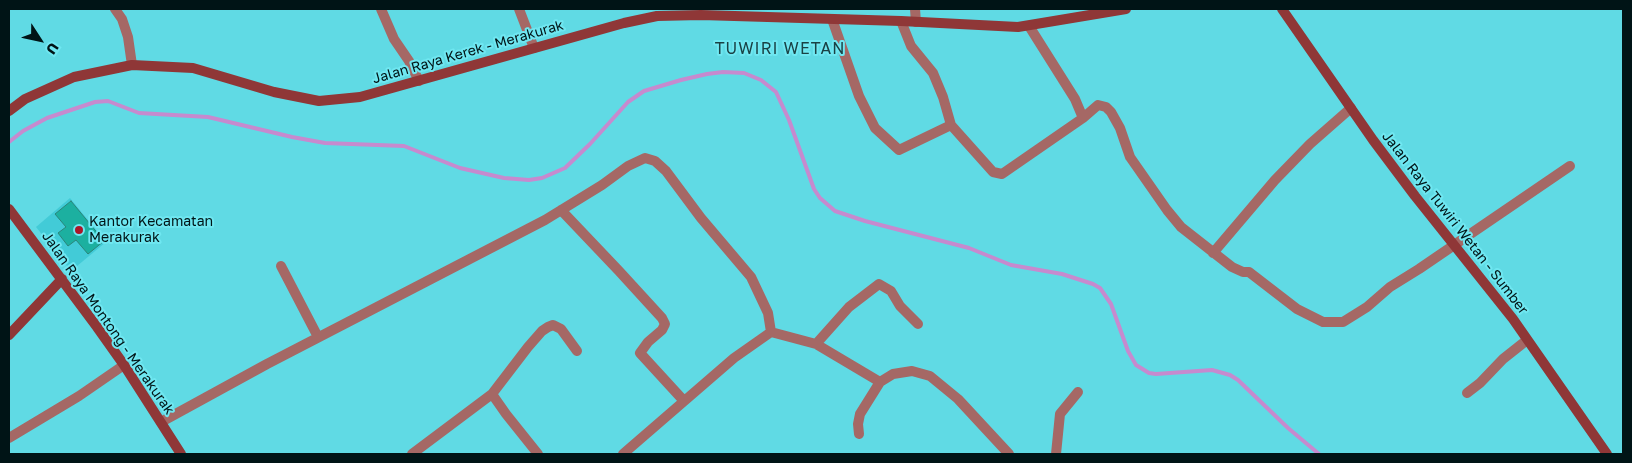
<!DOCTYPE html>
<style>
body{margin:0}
#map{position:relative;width:1632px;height:463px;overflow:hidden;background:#60dae4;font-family:"Golos Text",sans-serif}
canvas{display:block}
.frame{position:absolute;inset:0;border:10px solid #001416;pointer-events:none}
.north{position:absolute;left:15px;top:15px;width:50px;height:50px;-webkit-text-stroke:4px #6fe7f1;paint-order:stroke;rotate:125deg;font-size:14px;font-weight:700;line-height:20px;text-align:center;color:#001416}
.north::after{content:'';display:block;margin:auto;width:18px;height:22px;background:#001416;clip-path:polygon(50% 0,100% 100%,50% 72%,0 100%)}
</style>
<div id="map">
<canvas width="1632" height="463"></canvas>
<div class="frame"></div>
<div class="north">U</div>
</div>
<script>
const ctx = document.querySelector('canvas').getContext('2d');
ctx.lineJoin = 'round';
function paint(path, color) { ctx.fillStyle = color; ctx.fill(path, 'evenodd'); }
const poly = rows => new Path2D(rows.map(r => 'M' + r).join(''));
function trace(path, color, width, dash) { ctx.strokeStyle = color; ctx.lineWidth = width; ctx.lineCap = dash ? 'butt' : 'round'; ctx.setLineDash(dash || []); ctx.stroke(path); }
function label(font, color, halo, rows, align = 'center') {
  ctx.font = font + ' "Golos Text",sans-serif'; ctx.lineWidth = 4; ctx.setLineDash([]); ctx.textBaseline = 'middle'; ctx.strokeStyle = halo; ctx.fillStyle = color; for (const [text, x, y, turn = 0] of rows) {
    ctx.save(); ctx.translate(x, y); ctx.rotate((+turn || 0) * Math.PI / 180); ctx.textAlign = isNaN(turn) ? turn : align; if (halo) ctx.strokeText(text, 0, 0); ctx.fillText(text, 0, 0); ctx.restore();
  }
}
const built = poly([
 [70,198,106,242,71,271,36,227]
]);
const stream = poly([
 [9,142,23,131,47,118,95,102,108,101,139,113,208,117,292,137,325,143,404,146,460,168,504,178,529,180,542,178,565,168,590,144,628,102,644,91,681,80,707,74,723,72,744,73,761,80,776,92,789,120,814,189,820,198,835,211,865,221,969,248,1011,265,1062,274,1093,284,1100,288,1111,304,1128,351,1136,365,1149,373,1156,374,1212,370,1230,375,1238,380,1288,428,1319,454]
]);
const building = poly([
 [71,201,104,241,88,254,76,240,68,246,58,233,66,227,55,214,71,201]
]);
const street = poly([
 [115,9,122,19,128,37,132,65],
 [381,9,394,39,409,61,419,81],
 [519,9,534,48],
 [915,9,916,22],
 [832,19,859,96,875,128,899,150,951,125],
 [901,21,911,46,933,73,943,97,951,125,993,172,1002,174,1083,118],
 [1029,26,1075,99,1083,118,1098,105,1106,107,1111,112,1120,128,1130,157,1167,210,1181,227,1232,267,1243,272,1249,272,1297,309,1323,322,1343,322,1367,307,1390,287,1419,269,1570,166],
 [561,210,619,271,662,318,665,324,662,330,648,342,640,353,684,401],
 [1213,253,1275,180,1310,144,1351,108],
 [281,266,318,337],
 [816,344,849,307,879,284,891,291,900,306,918,324],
 [1467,393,1480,383,1503,359,1527,340],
 [492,394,528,347,542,331,548,327,553,325,561,329,577,351],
 [161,422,267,364,545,220,602,185,628,166,645,158,655,161,666,171,701,218,751,277,768,313,771,332],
 [859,434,858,424,860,414,880,382],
 [9,438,79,396,124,365],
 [412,454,492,394,506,414,538,454],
 [623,454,734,358,771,332,816,344,880,382,893,374,912,371,930,376,958,399,1009,454],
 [1056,454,1060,414,1078,392]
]);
const secondary = poly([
 [1282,9,1373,140,1415,196,1513,319,1607,454],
 [9,111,25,99,74,77,132,65,193,68,274,92,319,101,360,97,624,23,657,16,701,15,901,21,1018,27,1126,9],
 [9,209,97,327,124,365,181,454],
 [9,335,62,279]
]);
const markers = [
 [79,230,5,"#ab1628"]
];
const streetNames = [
 ["Jalan Raya Kerek - Merakurak",468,52,-16],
 ["Jalan Raya Tuwiri Wetan - Sumber",1455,223,52],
 ["Jalan Raya Montong - Merakurak",108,323,55]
];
const poiNames = [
 ["Kantor Kecamatan",89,222],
 ["Merakurak",89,238]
];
const quarterNames = [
 ["TUWIRI WETAN",780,49]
];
paint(built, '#42cbd7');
trace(stream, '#c68ace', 4);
paint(building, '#1cb0a0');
trace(building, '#2a867a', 1);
trace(street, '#a56865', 10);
trace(secondary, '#8f3737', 10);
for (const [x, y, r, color] of markers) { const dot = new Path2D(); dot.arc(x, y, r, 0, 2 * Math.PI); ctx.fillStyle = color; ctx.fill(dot); trace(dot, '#6fe7f1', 2); }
label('14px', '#001416', '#6fe7f1', streetNames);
label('14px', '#001416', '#6fe7f1', poiNames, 'left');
ctx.letterSpacing = '1px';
label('16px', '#1a4144', '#6fe7f1', quarterNames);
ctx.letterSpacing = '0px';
</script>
